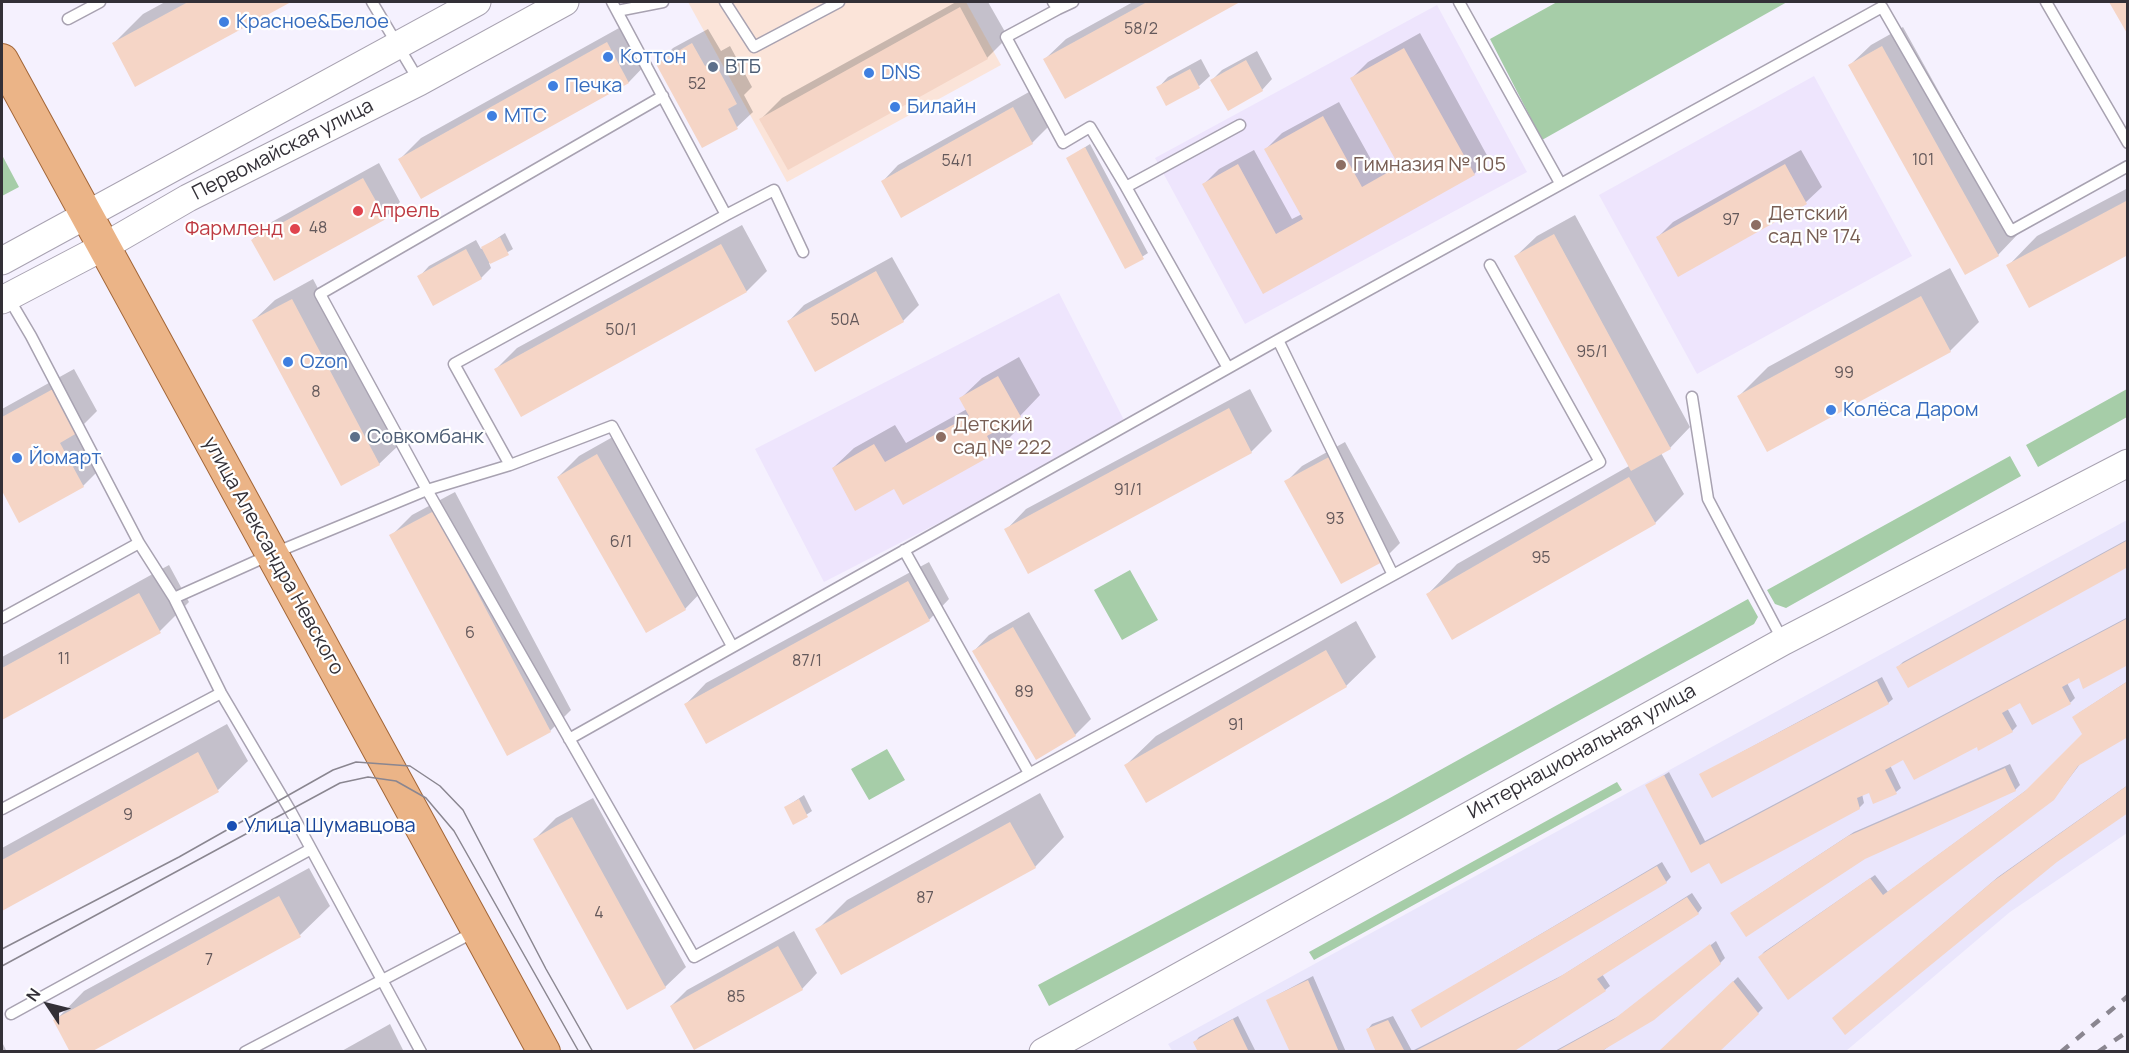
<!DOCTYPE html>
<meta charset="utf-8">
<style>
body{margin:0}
#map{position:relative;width:2129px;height:1053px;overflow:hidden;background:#f5f1fe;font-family:Manrope,sans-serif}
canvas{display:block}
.frame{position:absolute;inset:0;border:3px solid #333037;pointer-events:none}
.north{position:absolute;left:18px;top:975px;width:60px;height:60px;-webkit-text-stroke:4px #fff;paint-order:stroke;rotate:305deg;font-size:16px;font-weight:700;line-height:24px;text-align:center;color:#333037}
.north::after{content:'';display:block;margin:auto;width:21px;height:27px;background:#333037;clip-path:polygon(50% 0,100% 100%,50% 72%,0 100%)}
</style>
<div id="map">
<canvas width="2129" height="1053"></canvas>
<div class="frame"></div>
<div class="north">N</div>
</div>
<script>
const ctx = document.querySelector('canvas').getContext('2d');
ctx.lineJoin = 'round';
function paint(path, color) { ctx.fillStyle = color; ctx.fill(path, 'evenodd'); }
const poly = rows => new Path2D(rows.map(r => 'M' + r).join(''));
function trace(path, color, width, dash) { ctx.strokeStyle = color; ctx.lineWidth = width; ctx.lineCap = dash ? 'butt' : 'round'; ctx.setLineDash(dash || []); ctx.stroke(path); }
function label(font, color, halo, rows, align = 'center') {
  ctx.font = font + ' Manrope,sans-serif'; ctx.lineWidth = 4.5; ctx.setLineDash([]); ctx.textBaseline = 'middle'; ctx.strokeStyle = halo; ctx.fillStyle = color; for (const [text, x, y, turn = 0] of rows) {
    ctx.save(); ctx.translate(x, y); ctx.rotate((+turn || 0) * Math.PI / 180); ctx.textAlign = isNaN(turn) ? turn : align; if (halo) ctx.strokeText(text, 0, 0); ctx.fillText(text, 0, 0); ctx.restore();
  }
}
const commercial = poly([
 [688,2,966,2,1001,65,787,182]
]);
const industrial = poly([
 [2127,520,2127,833,2010,912,1846,1051,1173,1052,1168,1044]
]);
const built = poly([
 [1437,5,1527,172,1245,324,1155,158],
 [1814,76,1912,256,1697,374,1599,195],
 [1059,293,1127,426,824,582,755,449]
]);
const green = poly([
 [1557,2,1787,2,1542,140,1490,39],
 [2,155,19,187,2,196],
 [2127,389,2127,417,2038,467,2026,445],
 [2010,456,2021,476,1786,608,1775,604,1767,590],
 [1130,570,1158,620,1122,640,1094,590],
 [1748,599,1758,617,1754,624,1399,820,1049,1006,1038,985,1388,799],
 [887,749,905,780,869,800,851,769],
 [1617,782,1622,790,1314,960,1309,952]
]);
const shadow = poly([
 [165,2,288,2,136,85,114,43,143,14],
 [956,2,988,2,1008,37,987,58,761,119,782,98],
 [1133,2,1236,2,1066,97,1045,59,1066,39],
 [628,23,649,61,629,82,421,197,400,159,421,138],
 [1903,27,2018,234,1998,255,1850,65,1871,45],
 [708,29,721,51,730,46,752,87,744,95,753,112,737,127,703,146,658,64,673,48],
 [1420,33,1489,159,1474,174,1263,292,1204,184,1219,169,1254,150,1292,219,1302,214,1266,149,1282,133,1339,102,1378,172,1398,161,1352,78,1368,62],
 [1257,51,1272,79,1262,90,1212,80,1222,70],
 [1201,59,1210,76,1199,86,1167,104,1158,88,1168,77],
 [1029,92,1048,127,1032,143,902,216,883,181,898,165],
 [1090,144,1148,253,1126,267,1068,158],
 [1801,150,1822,187,1806,202,1679,275,1657,238,1673,222],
 [379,163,400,202,385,218,252,240,268,224],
 [2128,188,2128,254,2008,266,2037,236],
 [1575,215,1690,427,1670,448,1661,453,1684,494,1655,523,1428,594,1457,564,1629,466,1516,256,1537,236],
 [742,225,767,271,747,291,496,369,517,348],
 [505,233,513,249,489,263,491,268,481,278,419,277,429,266,476,240,481,249],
 [892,257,919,305,903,321,789,321,804,305],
 [1950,268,1979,322,1950,351,1738,397,1768,367],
 [313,279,400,444,379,464,254,320,275,300],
 [1019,357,1040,395,1020,416,1010,421,1016,431,995,452,894,487,833,468,854,448,895,425,906,443,967,409,961,398,982,378],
 [74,369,97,411,82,426,104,465,83,486,19,521,2,488,2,409],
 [1250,389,1272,431,1251,452,1028,572,1006,530,1026,509],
 [618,434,705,588,685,609,558,477,579,456],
 [1345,442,1400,543,1385,558,1286,482,1302,466],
 [455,492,571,710,550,731,508,754,391,536,412,515],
 [2128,539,2128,565,1898,667,1903,662],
 [929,562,949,599,929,620,686,704,706,683],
 [169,565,189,602,160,631,2,719,2,657],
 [1029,612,1091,719,1075,735,974,651,989,635],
 [2128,617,2128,663,2080,676,2067,683,2075,698,2071,702,2033,723,2021,701,2007,708,2017,726,2012,731,1978,745,1904,758,1890,765,1901,788,1896,792,1870,791,1862,794,1864,803,1859,808,1710,861,1647,786,1669,772,1705,841],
 [1356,621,1376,657,1346,686,1126,765,1156,736],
 [1882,677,1893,699,1888,703,1701,774],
 [2128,681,2128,735,2080,764,2058,793,1788,997,1760,957,1764,952,1875,875,1888,892,2032,786,2084,734,2079,713],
 [227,724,248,761,218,790,2,910,2,848],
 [2010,764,2020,785,2015,790,1737,909,1854,832],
 [2128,785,2128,811,1838,1014,1998,877],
 [1040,793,1064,837,1035,867,817,930,847,900],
 [804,795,812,811,794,823,786,807],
 [593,798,686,967,665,987,535,839,556,818],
 [1662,862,1671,877,1666,882,1413,1010],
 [309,868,330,906,300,935,88,1052,55,1021,84,991],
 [1692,893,1702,908,1698,913,1602,974,1610,986,1605,990,1511,1052,1378,1052,1368,1029,1372,1024,1393,1016,1412,1051,1563,975],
 [794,931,817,973,802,989,671,1006,687,990],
 [1716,941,1725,958,1720,963,1601,1052,1553,1052,1619,1016],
 [1313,976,1346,1052,1292,1052,1268,1000],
 [1738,977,1763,1008,1758,1013,1717,1052,1660,1052],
 [1238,1016,1256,1052,1199,1052,1195,1042,1199,1037],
 [390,1024,404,1052,340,1052],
 [2,1042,7,1052,2,1052]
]);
const building = poly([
 [188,2,291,2,135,87,112,43],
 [1147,2,1240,2,1065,99,1043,59],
 [2109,2,2128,2,2128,35],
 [960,7,988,59,788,170,759,119],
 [607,42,629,83,421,199,398,159],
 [692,43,705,66,714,61,737,104,728,109,738,129,702,148,656,64],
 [1882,46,1999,256,1965,275,1848,65],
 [1404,48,1475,175,1263,294,1202,184,1238,164,1276,234,1303,219,1264,149,1323,116,1362,187,1399,166,1350,78],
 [1246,60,1263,91,1228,111,1210,80],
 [1190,69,1200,88,1166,106,1156,87],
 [1013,107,1033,144,901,218,881,181],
 [1085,147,1144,259,1125,269,1066,158],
 [1785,164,1807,204,1678,277,1656,237],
 [363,178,386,219,274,281,251,240],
 [2128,200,2128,255,2029,308,2006,265],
 [1554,234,1671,449,1631,471,1514,256],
 [500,237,509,255,490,264,481,247],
 [721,244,747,292,521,417,494,369],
 [466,249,482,279,433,306,417,276],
 [876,271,904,322,815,372,787,321],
 [1921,296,1951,352,1767,452,1737,396],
 [292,299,380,465,341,486,252,320],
 [998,376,1021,417,987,436,996,453,903,505,894,489,855,511,832,468,874,444,885,462,969,416,959,398],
 [53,389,77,433,60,443,84,487,19,523,2,491,2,417],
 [1229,408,1252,453,1028,574,1004,529],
 [597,454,686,610,646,633,557,477],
 [1329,457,1386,560,1341,584,1284,481],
 [1629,477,1656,524,1452,640,1426,594],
 [434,511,551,732,507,756,389,535],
 [2128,540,2128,567,1908,688,1896,667],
 [908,581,930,621,706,744,684,704],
 [139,593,161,633,2,720,2,668],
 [2128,618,2128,665,2083,689,2079,678,2062,687,2071,704,2032,725,2020,703,2002,713,2013,732,1978,751,1977,747,1914,780,1903,760,1885,770,1897,794,1873,804,1869,793,1857,798,1860,809,1721,884,1709,863,1691,873,1645,785,1664,775,1700,845],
 [1013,627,1076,736,1036,760,972,651],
 [1326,650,1347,687,1146,803,1124,765],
 [1877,681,1889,704,1712,798,1699,774],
 [2128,681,2128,737,2078,766,2054,800,1788,1000,1758,957,1870,878,1883,895,2025,791,2082,734,2072,717],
 [198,752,219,792,2,911,2,860],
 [2005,768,2016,791,1865,859,1746,937,1730,913,1848,836],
 [2128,785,2128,813,2057,862,1845,1035,1832,1018,1992,882],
 [799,799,808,817,793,825,784,807],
 [572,817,666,988,627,1010,533,839],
 [1010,822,1036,868,841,975,815,929],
 [1657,866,1667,883,1421,1028,1411,1010],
 [279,896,301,937,91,1052,70,1052,53,1020],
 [1687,897,1699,914,1597,979,1606,991,1513,1052,1413,1052,1556,979],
 [1710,944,1721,964,1654,1020,1600,1052,1555,1052,1613,1020],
 [778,946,803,990,694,1050,670,1006],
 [1308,980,1339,1052,1290,1052,1266,1000],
 [1733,981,1759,1014,1719,1052,1658,1052],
 [1233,1019,1249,1052,1198,1052,1193,1042],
 [1388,1020,1405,1052,1376,1052,1366,1029]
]);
const lane = poly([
 [372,2,419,81],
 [725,2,754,47,839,2],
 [1053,2,1058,9,1006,37,1063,143,1090,127,1126,187,1240,125],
 [1459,2,1560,183],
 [2046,2,2128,143],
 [1058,9,1073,2],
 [617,11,663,2],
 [68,19,100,2],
 [663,96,320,294,427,490,694,957,1600,462,1490,265],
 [1126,187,1228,368],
 [726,215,774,190,803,252],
 [8,297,31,336,139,543,174,598,221,693,290,810,421,1052],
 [1278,340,1393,575],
 [1692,397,1708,499,1783,641],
 [510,465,612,426,732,646],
 [904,550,1029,773],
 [174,598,272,554,427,490,510,465,454,364,726,215,612,2],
 [2,618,139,543],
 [569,739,1278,340,1882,7,2011,231,2128,166],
 [2,809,221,693],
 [11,1014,311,849],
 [245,1052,476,931]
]);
const secondary = poly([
 [2,261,477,2],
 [2,300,105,246,188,198,419,82,565,2],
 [1043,1052,1784,641,2128,463]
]);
const primary = poly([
 [2,60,544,1052]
]);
const tram = poly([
 [2,949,179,857,333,770,356,762,410,766,440,786,463,810,546,969,593,1052],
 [2,966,340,783,368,777,396,781,426,798,454,831,579,1052]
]);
const rail = poly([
 [2061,1052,2128,996],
 [2098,1052,2128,1031]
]);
const markers = [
 [224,22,6,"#3f7fe0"],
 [608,57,6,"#3f7fe0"],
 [713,67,6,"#5c6f8a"],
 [869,73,6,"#3f7fe0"],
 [553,86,6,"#3f7fe0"],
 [895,107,6,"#3f7fe0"],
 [492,116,6,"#3f7fe0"],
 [1341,165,6,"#8d6e63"],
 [358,211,6,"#e0444e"],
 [1756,225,6,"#8d6e63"],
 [295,229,6,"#e0444e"],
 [288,362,6,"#3f7fe0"],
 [1831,410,6,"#3f7fe0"],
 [355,437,6,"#5c6f8a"],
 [941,437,6,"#8d6e63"],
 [17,458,6,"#3f7fe0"],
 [232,826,6,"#1a4fb4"]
];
const numberNames = [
 ["58/2",1141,30],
 ["52",697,85],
 ["101",1923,161],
 ["54/1",957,162],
 ["97",1731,221],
 ["48",318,229],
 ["50А",845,321],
 ["50/1",621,331],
 ["95/1",1592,353],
 ["99",1844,374],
 ["8",316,393],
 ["91/1",1128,491],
 ["93",1335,520],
 ["6/1",621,543],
 ["95",1541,559],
 ["6",470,634],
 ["11",64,660],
 ["87/1",807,662],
 ["89",1024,693],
 ["91",1236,726],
 ["9",128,816],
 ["87",925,899],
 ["4",599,914],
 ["7",209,961],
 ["85",736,998]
];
const shopNames = [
 ["Красное&Белое",236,22],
 ["Коттон",620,57],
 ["DNS",881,73],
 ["Печка",565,86],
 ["Билайн",907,107],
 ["МТС",504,116],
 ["Ozon",300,362],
 ["Колёса Даром",1843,410],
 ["Йомарт",29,458]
];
const serviceNames = [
 ["ВТБ",725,67],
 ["Совкомбанк",367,437]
];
const streetNames = [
 ["Первомайская улица",283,150,-27],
 ["улица Александра Невского",273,556,61],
 ["Интернациональная улица",1582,752,-29]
];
const educationNames = [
 ["Гимназия № 105",1353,165],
 ["Детский",1768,214],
 ["сад № 174",1768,237],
 ["Детский",953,425],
 ["сад № 222",953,448]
];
const healthNames = [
 ["Апрель",370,211],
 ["Фармленд",283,229,"right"]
];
const transitNames = [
 ["Улица Шумавцова",244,826]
];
paint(commercial, '#fbe4d9');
paint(industrial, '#eae6fc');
paint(built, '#eee5fd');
paint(green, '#a6cda8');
paint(shadow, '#0003');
paint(building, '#f5d5c6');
trace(lane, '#a8a2b1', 13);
trace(secondary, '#a8a2b1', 29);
trace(primary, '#a26537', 34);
trace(lane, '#fff', 10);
trace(secondary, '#fff', 27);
trace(primary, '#ebb487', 32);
trace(tram, '#8a8690', 1.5);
trace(rail, '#8a8690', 4.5, [10, 10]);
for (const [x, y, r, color] of markers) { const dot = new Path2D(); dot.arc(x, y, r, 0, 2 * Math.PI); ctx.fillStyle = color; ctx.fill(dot); trace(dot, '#fff', 2); }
label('16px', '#64595b', null, numberNames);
label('20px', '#366cbe', '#fff', shopNames, 'left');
label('20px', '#4e5e75', '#fff', serviceNames, 'left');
label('20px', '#333037', '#fff', streetNames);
label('20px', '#785e54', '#fff', educationNames, 'left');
label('20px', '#be3a42', '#fff', healthNames, 'left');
label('20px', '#164399', '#fff', transitNames, 'left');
</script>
